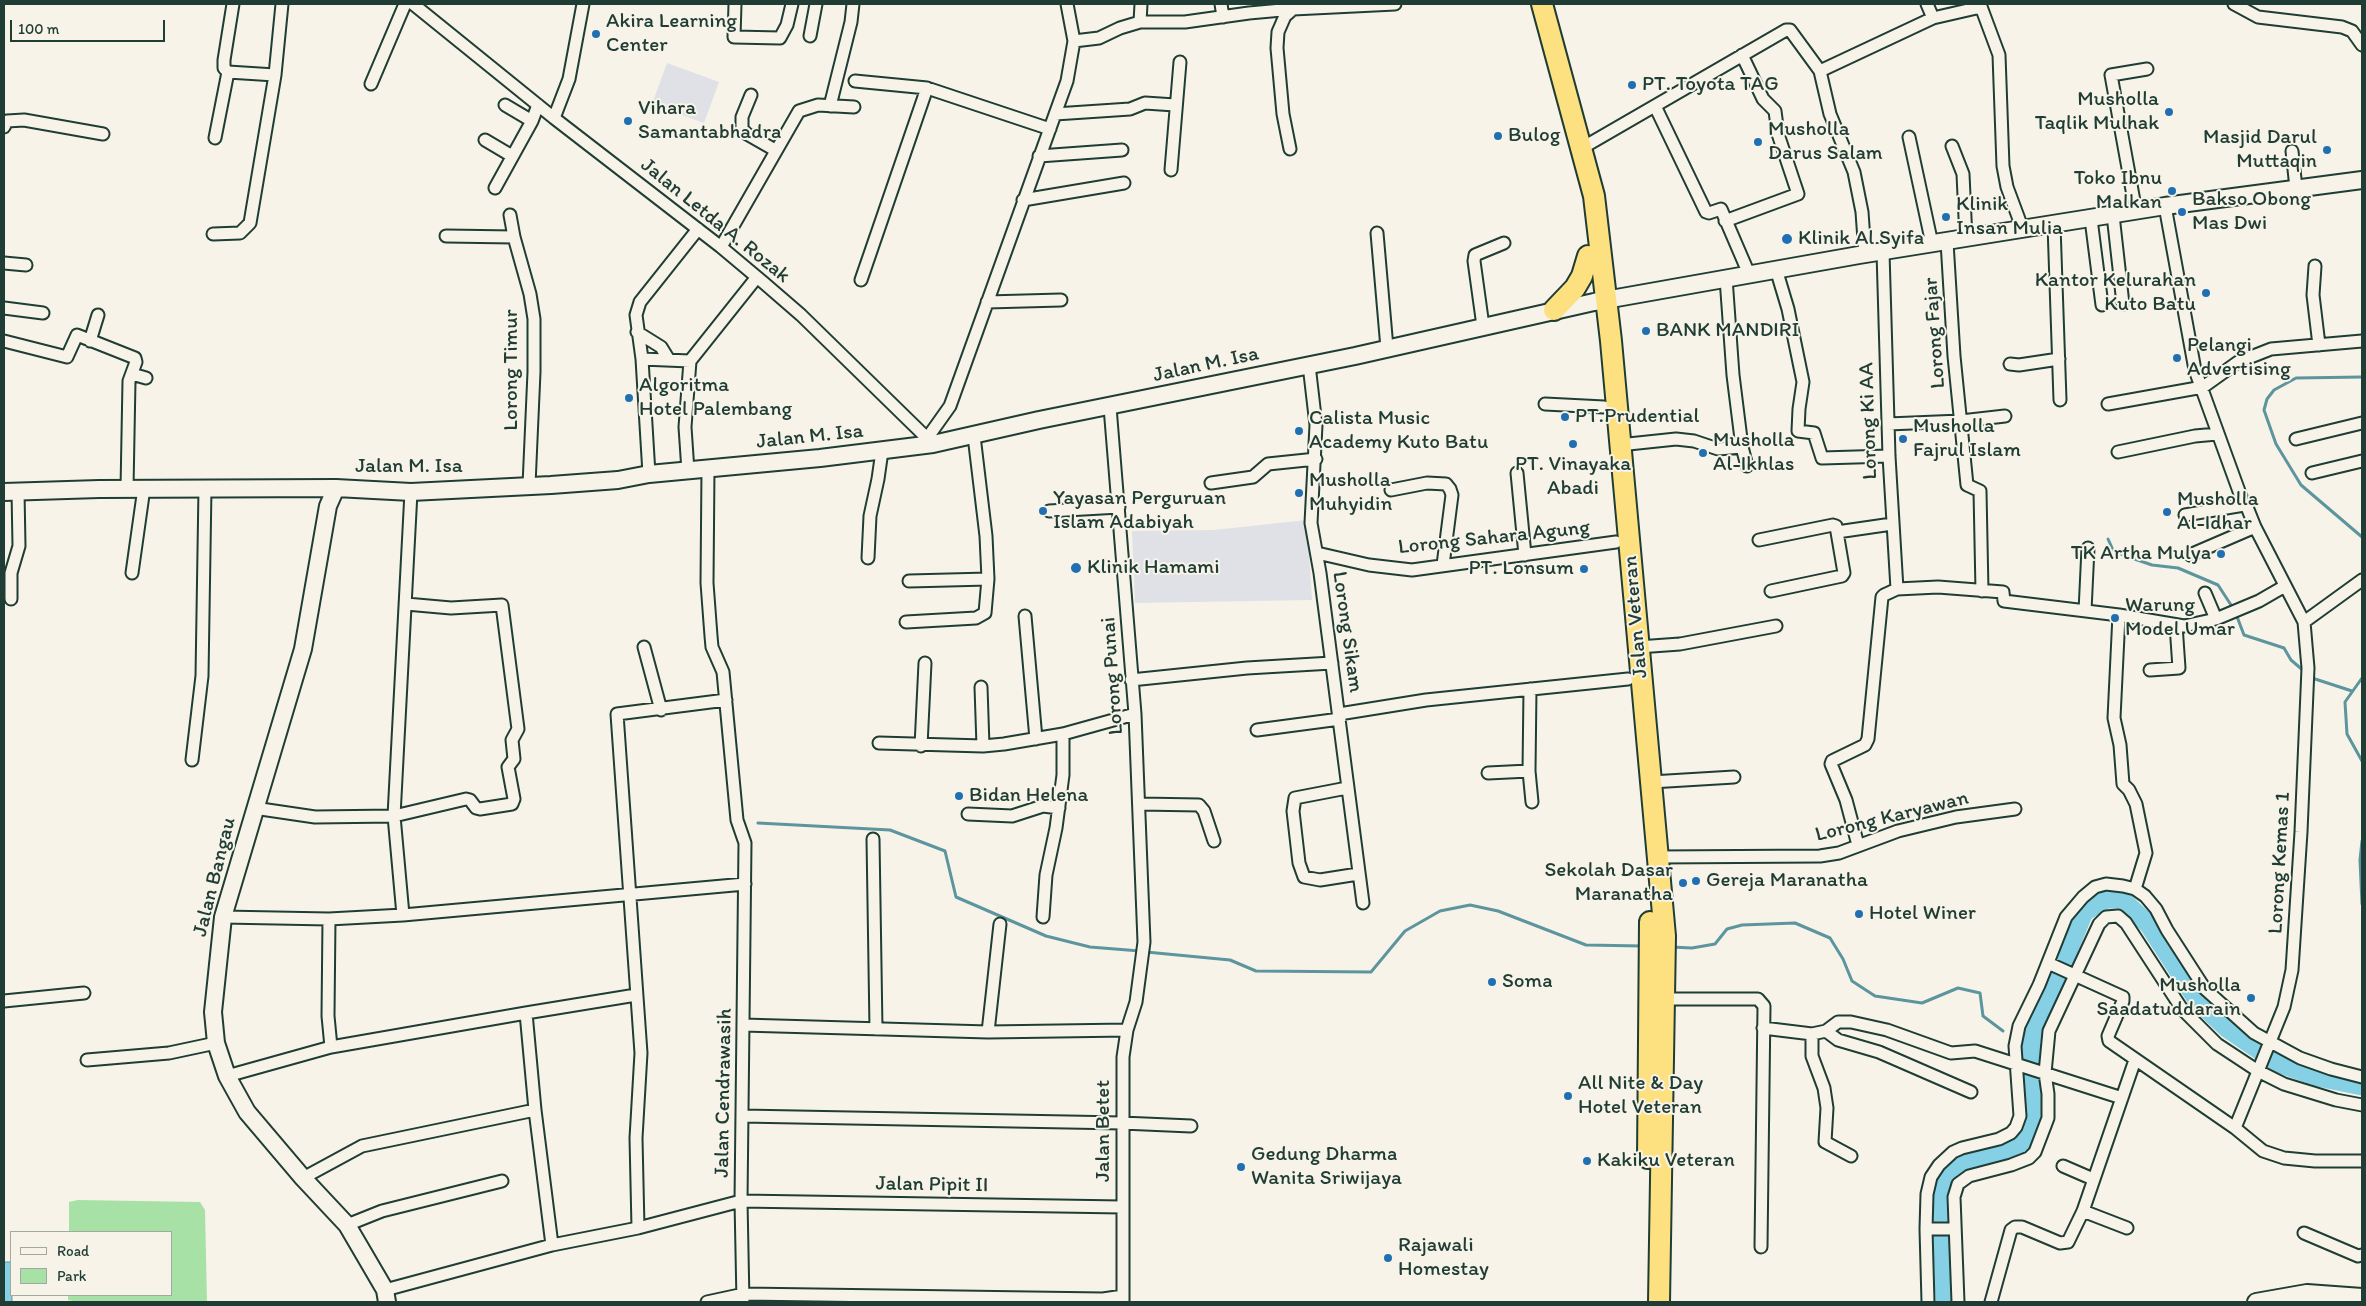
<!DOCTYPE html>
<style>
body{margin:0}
#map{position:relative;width:2366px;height:1306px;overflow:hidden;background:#f7f3e8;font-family:Itim,sans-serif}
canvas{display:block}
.frame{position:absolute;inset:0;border:5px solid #1f3d34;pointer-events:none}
.legend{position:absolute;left:10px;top:1231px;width:162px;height:65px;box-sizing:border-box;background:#f7f3e8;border:1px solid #a1aaa0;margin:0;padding:6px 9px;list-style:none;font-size:15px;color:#1f3d34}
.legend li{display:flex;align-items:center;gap:10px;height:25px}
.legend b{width:25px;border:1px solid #a1aaa0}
.scale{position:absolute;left:10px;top:20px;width:155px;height:22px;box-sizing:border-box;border:2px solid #1f3d34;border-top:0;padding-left:6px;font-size:15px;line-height:18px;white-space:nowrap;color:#1f3d34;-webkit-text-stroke:4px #f7f3e8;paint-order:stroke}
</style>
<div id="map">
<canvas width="2366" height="1306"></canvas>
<div class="frame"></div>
<ul class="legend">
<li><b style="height:6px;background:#f7f3e8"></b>Road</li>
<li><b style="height:14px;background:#a8e1a5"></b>Park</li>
</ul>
<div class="scale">100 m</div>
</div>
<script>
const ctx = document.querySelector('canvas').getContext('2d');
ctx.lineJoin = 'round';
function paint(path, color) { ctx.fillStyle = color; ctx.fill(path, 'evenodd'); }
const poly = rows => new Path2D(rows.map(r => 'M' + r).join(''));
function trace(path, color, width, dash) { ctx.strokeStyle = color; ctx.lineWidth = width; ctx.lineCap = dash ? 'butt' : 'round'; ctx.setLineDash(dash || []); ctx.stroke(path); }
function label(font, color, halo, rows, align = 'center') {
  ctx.font = font + ' Itim,sans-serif'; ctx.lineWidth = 4; ctx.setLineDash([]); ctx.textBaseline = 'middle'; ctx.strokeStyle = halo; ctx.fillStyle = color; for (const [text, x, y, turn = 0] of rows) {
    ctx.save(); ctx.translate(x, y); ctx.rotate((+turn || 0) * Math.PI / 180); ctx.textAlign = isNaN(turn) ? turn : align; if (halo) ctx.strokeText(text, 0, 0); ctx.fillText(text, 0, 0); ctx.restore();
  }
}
const built = poly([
 [667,63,719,82,704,123,652,104],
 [1307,520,1312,600,1135,603,1132,531,1214,530]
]);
const green = poly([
 [78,1200,200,1202,205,1210,207,1302,78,1302,68,1300,68,1295,171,1295,171,1232,69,1232,69,1202]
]);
const water = poly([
 [4,1262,11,1262,12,1302,4,1302,4,1262]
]);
const stream = poly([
 [2362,377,2296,378,2274,390,2267,399,2264,410,2276,444,2301,485,2362,537],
 [2108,539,2113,550,2123,555,2152,565,2178,568,2218,585,2233,608],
 [2236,614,2244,635,2284,648,2291,660,2305,672],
 [2312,678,2352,691],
 [2362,678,2345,702,2347,734,2362,761],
 [758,823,890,830,945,851,956,897,1046,936,1090,947,1140,951],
 [2362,841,2360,860,2362,904],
 [1671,947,1692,948,1715,944,1727,929,1742,925,1795,923,1830,938,1843,959,1852,981,1875,996,1922,1003,1958,988,1980,993,1983,1016,2003,1031],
 [1146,952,1230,960,1256,971,1371,972,1405,931,1440,911,1470,905,1498,911,1586,945,1642,946],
 [2022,1038,2031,1041]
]);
const river = poly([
 [1945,1302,1941,1195,1948,1175,1963,1161,2014,1149,2029,1136,2036,1112,2031,1041,2084,912,2106,899,2121,899,2149,925,2198,1001,2228,1029,2278,1063,2318,1077,2362,1086]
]);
const street = poly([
 [413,4,554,118,721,247,764,283,801,315,933,444],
 [735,4,734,37,780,38,787,25,792,4],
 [1221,4,1223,17],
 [1927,4,1933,18],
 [1980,4,1999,55,2003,166,2007,187,2023,230],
 [2234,4,2258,17,2342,27,2352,31,2362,45],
 [1140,22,1141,4],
 [810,36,816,4],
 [1074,41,1099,38,1120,28,1140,22,1185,22,1249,13,1293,9],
 [1820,71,1933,18,1981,7],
 [228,72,224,68,224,60,233,4],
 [855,81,927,88],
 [371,84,405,4],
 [751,95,742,117,742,129,747,134,775,150],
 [505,105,532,121],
 [830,106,851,22,853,4],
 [1655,106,1706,212,1709,213,1721,209,1749,274],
 [1055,114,1130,109,1145,103,1175,105],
 [554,118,569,79,583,4],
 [4,127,7,121,24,120,103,134],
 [1909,137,1932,244],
 [215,138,228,72,275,75],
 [485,140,512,156],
 [1952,146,1963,174,1966,239],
 [1582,148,1786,30,1790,30,1820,71,1830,114,1854,172,1862,212,1865,254],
 [1290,149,1283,114,1277,48,1278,32,1285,16,1293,9,1395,4],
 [2292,151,2296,188],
 [1039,156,1122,150],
 [1171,170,1180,62],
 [495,188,532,121,538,105],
 [1023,200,1124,183],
 [2165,206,2195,370,2244,505,2247,507,2255,527,2304,622,2308,668,2301,832,2292,970,2284,1007,2235,1128],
 [2136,212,2111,75,2147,69],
 [510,215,514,237],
 [2113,215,2123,304],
 [2091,219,2102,305],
 [1725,221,1798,194,1778,134,1775,111,1763,99,1742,55],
 [2054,225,2060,400],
 [1377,233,1387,348],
 [213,234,240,233,250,223,275,75,282,4],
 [446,236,514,237,530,294,534,319,534,372,529,485],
 [1947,242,1954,356,1967,485,1980,491,1982,591],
 [721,247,799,111,818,105,854,107],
 [1883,252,1889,456,1897,589],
 [4,263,26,265],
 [2315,266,2313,295,2319,345],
 [1776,269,1788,309,1803,382,1799,409,1798,431,1814,433,1822,458,1889,456],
 [1726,278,1733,375,1742,447,1747,466],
 [861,280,927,88,1050,129],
 [987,302,1061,300],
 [4,308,43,313],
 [1483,326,1474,261,1475,255,1504,243],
 [637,332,661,347,669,360],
 [4,341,67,357,77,335,135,358,136,362,129,381,127,489],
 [90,341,98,315],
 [642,359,649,474],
 [690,361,642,359,636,315,640,302,698,229],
 [2010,364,2019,365,2059,359],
 [1309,365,1316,425,1311,523,1320,573,1363,903],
 [132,374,146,378],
 [1545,404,1604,407],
 [2108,404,2203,387,2238,362,2271,349,2362,341],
 [1110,407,1135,714,1144,942,1136,1002,1127,1030,1123,1057,1123,1302],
 [1888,424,1961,421,2005,416],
 [928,437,950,406,1067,81,1074,41,1067,4],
 [2296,439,2362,423],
 [1619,445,1676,439,1694,441,1718,449,1742,447],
 [2118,452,2195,436,2217,434],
 [708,469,707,583,711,636,712,647,723,672,737,820,745,843,741,1201,743,1302],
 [688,471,685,427,690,361,757,277],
 [1517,473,1525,555],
 [2312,473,2362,461],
 [1211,483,1253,477,1268,464,1316,459],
 [1391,490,1427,483,1446,484,1450,489,1452,495,1443,565],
 [1049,511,1119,507],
 [2185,515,2244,505],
 [1759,540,1833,525,1836,526,1837,532],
 [1317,553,1369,565,1412,570,1616,542],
 [2190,555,2255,527],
 [868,558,870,516,878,479,882,451],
 [132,573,144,488],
 [909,581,988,579],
 [1771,591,1842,576,1844,573,1837,532,1892,524],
 [2205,593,2216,619],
 [11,599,11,573,19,546,18,491],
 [2085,611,2088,548],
 [2119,615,2114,718,2120,745,2123,784,2129,790,2136,804,2146,853,2135,889],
 [1025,616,1036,739],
 [906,622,976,618,985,613,988,579,986,536,974,436],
 [2304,622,2362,580],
 [644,647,661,710],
 [1638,647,1680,644,1776,626],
 [2150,670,2179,668,2176,625],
 [1131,680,1247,668,1332,663],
 [981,687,983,746],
 [1530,689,1529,771,1532,802],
 [1339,714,1426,700,1628,679],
 [1257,730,1340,719],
 [879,743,983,746,1004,744,1063,734,1135,714],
 [921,746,925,663],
 [192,760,202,676,205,488],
 [1488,773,1529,771],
 [1651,782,1734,777],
 [1347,788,1295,798,1293,811,1299,863,1304,877,1320,880,1358,874],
 [1140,804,1199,805,1204,811,1214,841],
 [254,808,315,817,394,816,466,799,470,800,476,808,480,809,512,804,514,799,508,767,514,759,512,740,518,729,502,605,451,608,406,604],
 [968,814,1012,816,1043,806,1059,808],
 [873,839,876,1029],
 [1858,845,1846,800,1831,764,1832,761,1865,745,1868,739,1882,597,1884,595,1897,589,1938,587,2003,592,2004,601,2119,615,2184,626,2216,619,2259,601,2285,586],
 [1657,857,1820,856,1839,853,1898,831,1956,817,2015,809],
 [403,915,394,816,411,492],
 [223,917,329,919,403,915,745,884],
 [1043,917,1046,875,1056,828,1063,775,1063,734],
 [329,919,328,1016,331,1047],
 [2048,963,2123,997,2123,1001,2108,1036,2109,1041,2235,1128,2263,1151,2284,1158,2315,1161,2362,1161],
 [1665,999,1758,999,1764,1006,1761,1247],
 [4,1001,84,993],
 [526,1013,636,995],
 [743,1025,988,1032,1127,1030],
 [1763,1028,1812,1034,1826,1031,1838,1022,1851,1022,1887,1030,1951,1053,1975,1051,2122,1098],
 [1826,1031,1838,1040,1879,1052,1971,1092],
 [988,1032,1000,924],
 [1812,1034,1812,1056,1824,1088,1827,1108,1825,1142,1851,1156],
 [87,1060,169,1053,216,1043],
 [227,1076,331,1047,526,1013,535,1110],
 [742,1116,1122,1123,1191,1126],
 [2063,1166,2093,1179],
 [303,1178,362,1146,535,1110,552,1245],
 [2083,1211,2127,1228],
 [347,1225,382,1211,502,1181],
 [638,1228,636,1138,641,1053,617,714,726,700],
 [1926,1229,1955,1229],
 [2304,1233,2358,1256,2362,1255],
 [385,1290,552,1245,638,1228,741,1201,1122,1207],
 [707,1302,744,1294,1103,1299,1123,1296],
 [1928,1302,1926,1229,1927,1194,1931,1177,1939,1165,1953,1152,1962,1148,1999,1139,2011,1133,2016,1127,2020,1116,2015,1046,2019,1026,2039,985,2066,917,2083,897,2095,887,2106,884,2123,886,2135,889,2145,896,2156,909,2167,930,2205,989,2254,1033,2300,1058,2331,1069,2362,1077],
 [1958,1302,1954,1197,1958,1184,1969,1176,2011,1165,2029,1158,2035,1152,2048,1118,2048,1094,2045,1073,2049,1031,2099,924,2106,917,2118,916,2126,923,2182,1009,2217,1044,2258,1071,2284,1084,2336,1100,2362,1105],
 [1991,1302,2011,1230,2015,1227,2022,1227,2060,1243,2068,1242,2083,1211,2135,1060]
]);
const secondary = poly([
 [336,488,328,506,303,649,223,917,213,1012,216,1043,227,1076,247,1112,303,1178,347,1225,385,1290,387,1302],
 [4,492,99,489,336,488,411,492,551,485,618,480,649,474,820,458,933,444,1039,420,1355,356,1594,302,1859,255,2165,206,2362,180],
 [2256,1302,2307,1293,2362,1297]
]);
const highway = poly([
 [1542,4,1594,196,1611,341,1665,936,1659,1302],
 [1554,310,1575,288,1582,276,1588,256],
 [1648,1158,1650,922]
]);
const markers = [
 [596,34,5,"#1f6fb2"],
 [1632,85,5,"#1f6fb2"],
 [2169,112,5,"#1f6fb2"],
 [628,121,5,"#1f6fb2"],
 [1498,136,5,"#1f6fb2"],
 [1758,142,5,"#1f6fb2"],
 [2327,150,5,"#1f6fb2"],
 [2172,191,5,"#1f6fb2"],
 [2182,212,5,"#1f6fb2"],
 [1946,217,5,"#1f6fb2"],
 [1787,239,6,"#1f6fb2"],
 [2206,293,5,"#1f6fb2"],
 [1646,331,5,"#1f6fb2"],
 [2177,358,5,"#1f6fb2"],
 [629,398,5,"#1f6fb2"],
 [1565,417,5,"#1f6fb2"],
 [1299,431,5,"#1f6fb2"],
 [1903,439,5,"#1f6fb2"],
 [1573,444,5,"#1f6fb2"],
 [1703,453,5,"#1f6fb2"],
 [1299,493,5,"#1f6fb2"],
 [1043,511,5,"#1f6fb2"],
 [2167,512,5,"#1f6fb2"],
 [2221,554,5,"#1f6fb2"],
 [1076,568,6,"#1f6fb2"],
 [1584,569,5,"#1f6fb2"],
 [2115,618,5,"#1f6fb2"],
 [959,796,5,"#1f6fb2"],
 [1696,881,5,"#1f6fb2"],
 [1683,883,5,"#1f6fb2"],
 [1859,914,5,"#1f6fb2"],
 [1492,982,5,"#1f6fb2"],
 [2251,998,5,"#1f6fb2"],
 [1568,1096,5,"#1f6fb2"],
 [1587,1161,5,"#1f6fb2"],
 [1241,1167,5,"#1f6fb2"],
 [1388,1258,5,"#1f6fb2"]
];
const poiNames = [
 ["Akira Learning",606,22],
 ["Center",606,46],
 ["PT. Toyota TAG",1642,85],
 ["Musholla",2159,100,"right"],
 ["Taqlik Mulhak",2159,124,"right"],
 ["Vihara",638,109],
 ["Samantabhadra",638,133],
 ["Musholla",1768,130],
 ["Darus Salam",1768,154],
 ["Bulog",1508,136],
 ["Masjid Darul",2317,138,"right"],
 ["Muttaqin",2317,162,"right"],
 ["Toko Ibnu",2162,179,"right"],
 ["Malkan",2162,203,"right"],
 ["Bakso Obong",2192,200],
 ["Mas Dwi",2192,224],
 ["Klinik",1956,205],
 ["Insan Mulia",1956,229],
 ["Klinik Al Syifa",1798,239],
 ["Kantor Kelurahan",2196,281,"right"],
 ["Kuto Batu",2196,305,"right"],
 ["BANK MANDIRI",1656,331],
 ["Pelangi",2187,346],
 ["Advertising",2187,370],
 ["Algoritma",639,386],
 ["Hotel Palembang",639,410],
 ["PT.Prudential",1575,417],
 ["Calista Music",1309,419],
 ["Academy Kuto Batu",1309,443],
 ["Musholla",1913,427],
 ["Fajrul Islam",1913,451],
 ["Musholla",1713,441],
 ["Al-Ikhlas",1713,465],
 ["PT. Vinayaka",1573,465,"center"],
 ["Abadi",1573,489,"center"],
 ["Musholla",1309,481],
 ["Muhyidin",1309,505],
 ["Yayasan Perguruan",1053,499],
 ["Islam Adabiyah",1053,523],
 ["Musholla",2177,500],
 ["Al-Idhar",2177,524],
 ["TK Artha Mulya",2211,554,"right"],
 ["Klinik Hamami",1087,568],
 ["PT. Lonsum",1574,569,"right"],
 ["Warung",2125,606],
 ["Model Umar",2125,630],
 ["Bidan Helena",969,796],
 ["Sekolah Dasar",1673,871,"right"],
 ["Maranatha",1673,895,"right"],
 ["Gereja Maranatha",1706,881],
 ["Hotel Winer",1869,914],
 ["Soma",1502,982],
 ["Musholla",2241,986,"right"],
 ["Saadatuddarain",2241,1010,"right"],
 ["All Nite & Day",1578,1084],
 ["Hotel Veteran",1578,1108],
 ["Gedung Dharma",1251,1155],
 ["Wanita Sriwijaya",1251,1179],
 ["Kakiku Veteran",1597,1161],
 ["Rajawali",1398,1246],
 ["Homestay",1398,1270]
];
const streetNames = [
 ["Jalan Letda A. Rozak",715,221,39],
 ["Lorong Fajar",1935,333,-94],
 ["Jalan M. Isa",1206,365,-12],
 ["Lorong Timur",512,370,-90],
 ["Lorong Ki AA",1869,421,-92],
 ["Jalan M. Isa",810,437,-6],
 ["Jalan M. Isa",409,467],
 ["Lorong Sahara Agung",1494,538,-6],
 ["Jalan Veteran",1636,617,-95],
 ["Lorong Sikam",1347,632,82],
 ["Lorong Punai",1113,676,-94],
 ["Lorong Karyawan",1892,817,-14],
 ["Lorong Kemas 1",2280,863,-87],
 ["Jalan Bangau",215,877,-76],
 ["Jalan Cendrawasih",724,1093,-89],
 ["Jalan Betet",1104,1131,-90],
 ["Jalan Pipit II",932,1185,1]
];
paint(built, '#dfe1e7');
paint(green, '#a8e1a5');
paint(water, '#85d0e5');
trace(water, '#5c959e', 1);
trace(stream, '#5c959e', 3);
trace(river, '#85d0e5', 19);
trace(street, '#1f3d34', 15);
trace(secondary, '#1f3d34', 20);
trace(highway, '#1f3d34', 24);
trace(street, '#f7f3e8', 11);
trace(secondary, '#f7f3e8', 16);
trace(highway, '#fde080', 20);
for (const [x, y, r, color] of markers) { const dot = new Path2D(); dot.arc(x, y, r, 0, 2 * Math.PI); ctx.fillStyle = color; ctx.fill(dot); trace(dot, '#f7f3e8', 2); }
label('21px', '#1f3d34', '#f7f3e8', poiNames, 'left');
label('21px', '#1f3d34', '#f7f3e8', streetNames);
</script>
